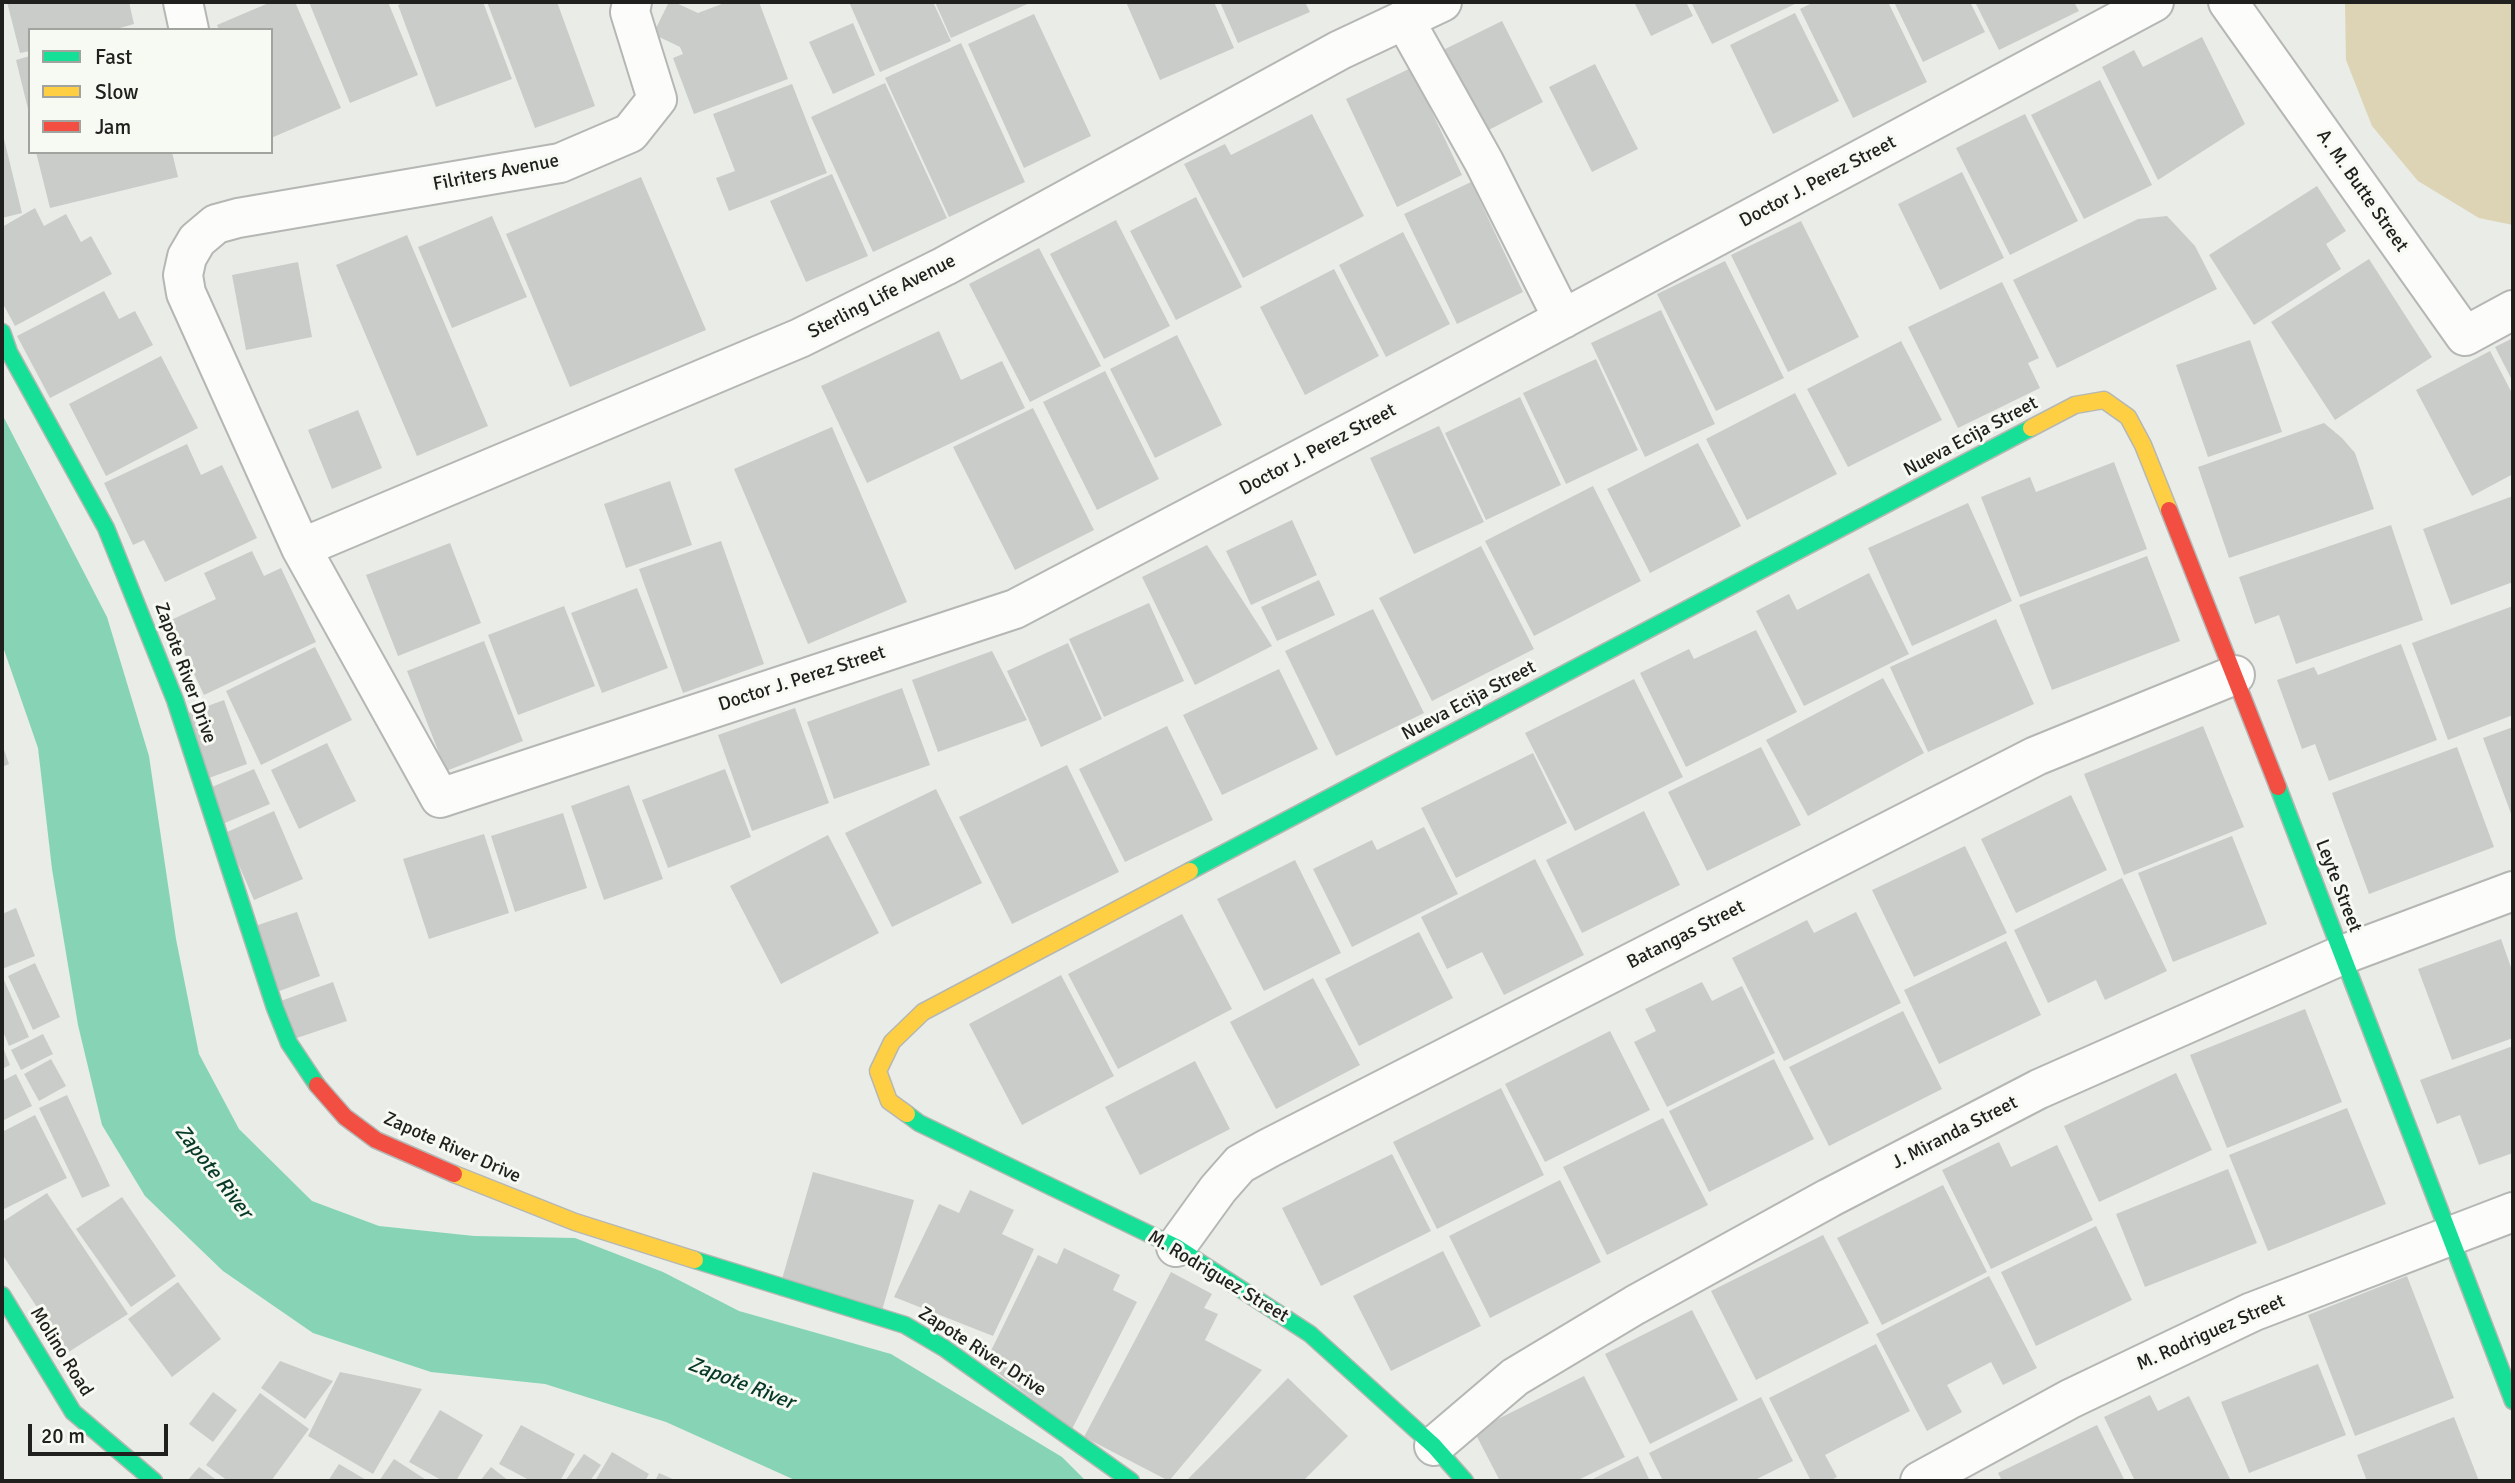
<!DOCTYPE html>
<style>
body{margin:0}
#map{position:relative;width:2515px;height:1483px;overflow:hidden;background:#e9ece7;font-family:Signika,sans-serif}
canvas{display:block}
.frame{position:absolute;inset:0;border:4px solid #20211f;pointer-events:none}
.legend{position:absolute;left:28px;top:28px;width:245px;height:126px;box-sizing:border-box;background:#f7faf3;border:2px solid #a1a39e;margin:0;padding:9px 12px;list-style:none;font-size:21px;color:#20211f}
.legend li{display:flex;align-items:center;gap:14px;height:35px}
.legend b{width:35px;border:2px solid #a1a39e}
.scale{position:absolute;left:28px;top:1424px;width:140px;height:32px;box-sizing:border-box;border:4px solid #20211f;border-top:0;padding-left:9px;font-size:21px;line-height:24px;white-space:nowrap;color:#20211f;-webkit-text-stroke:5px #f7faf3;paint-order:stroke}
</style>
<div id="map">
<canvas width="2515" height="1483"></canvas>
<div class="frame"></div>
<ul class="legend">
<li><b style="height:9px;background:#16e098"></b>Fast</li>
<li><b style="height:9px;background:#ffcf43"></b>Slow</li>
<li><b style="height:9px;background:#f24e42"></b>Jam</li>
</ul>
<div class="scale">20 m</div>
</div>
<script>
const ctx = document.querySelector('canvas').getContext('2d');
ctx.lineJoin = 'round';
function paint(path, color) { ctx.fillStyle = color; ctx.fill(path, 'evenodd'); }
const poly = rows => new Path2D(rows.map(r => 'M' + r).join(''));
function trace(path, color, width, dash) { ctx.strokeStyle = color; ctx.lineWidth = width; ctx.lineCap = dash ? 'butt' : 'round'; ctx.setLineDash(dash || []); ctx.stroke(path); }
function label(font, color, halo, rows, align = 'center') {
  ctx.font = font + ' Signika,sans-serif'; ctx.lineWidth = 6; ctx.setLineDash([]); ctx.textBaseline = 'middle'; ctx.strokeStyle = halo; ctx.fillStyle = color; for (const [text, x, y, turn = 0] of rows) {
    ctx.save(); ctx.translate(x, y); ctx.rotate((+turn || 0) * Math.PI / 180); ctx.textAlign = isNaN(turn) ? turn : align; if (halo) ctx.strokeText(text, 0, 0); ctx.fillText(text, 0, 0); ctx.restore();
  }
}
const green = poly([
 [2345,2,2513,2,2513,225,2479,218,2418,181,2372,126,2346,60]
]);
const water = poly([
 [2,414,107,617,149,756,176,939,199,1054,239,1129,312,1201,379,1226,474,1236,575,1238,663,1272,739,1311,891,1354,1062,1457,1086,1481,797,1481,666,1422,545,1384,431,1372,313,1333,223,1271,145,1196,102,1125,78,1025,52,869,38,748,2,644]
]);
const building = poly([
 [7,2,129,2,134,24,113,30,30,30,30,51,20,53],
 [271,2,295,2,341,108,271,138,271,30,219,30,217,25],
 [309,2,388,2,418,75,350,103],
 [407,2,483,2,512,79,436,107,398,5],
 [487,2,557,2,595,106,535,128],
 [669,2,674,2,698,13,727,2,759,2,788,79,694,114,673,58,683,54,680,47,653,34],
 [849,2,933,2,951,41,880,72],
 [935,2,1032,2,951,38],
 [1126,2,1214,2,1234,48,1160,80],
 [1220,2,1305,2,1310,12,1238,43],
 [1634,2,1686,2,1693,16,1651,36],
 [1691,2,1799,2,1712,44],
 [1814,2,1888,2,1927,82,1853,118,1800,9],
 [1894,2,1970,2,1985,32,1923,62],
 [1975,2,2074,2,2079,11,1999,50],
 [1795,13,1839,101,1773,134,1730,45],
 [1034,14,1091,136,1024,168,968,44],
 [1502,21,1543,102,1477,136,1435,54],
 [853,23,875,75,833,94,809,42],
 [2202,37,2245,124,2158,180,2102,67,2134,50,2143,67],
 [961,43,1025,182,949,217,885,78],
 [30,56,30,113,29,113,16,60],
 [1595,64,1638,149,1592,172,1549,87],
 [1411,68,1462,175,1397,207,1346,99],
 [2100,80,2152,185,2084,219,2031,115],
 [885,83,947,218,873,252,811,117],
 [792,84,827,173,729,211,716,178,735,171,713,114],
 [1312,114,1364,216,1243,278,1184,164,1225,144,1231,155],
 [2025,114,2078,221,2010,255,1956,148],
 [4,139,22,213,2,218,2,140],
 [36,152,172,152,178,177,50,208],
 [1962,172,2004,258,1940,290,1898,204],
 [832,174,868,256,806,282,770,201],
 [641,177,706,330,570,387,506,234],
 [1471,182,1523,292,1457,324,1404,214],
 [2317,186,2346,231,2326,244,2341,269,2254,325,2209,255],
 [1196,197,1242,287,1176,320,1130,231],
 [35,208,44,226,66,214,81,242,91,236,112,274,15,326,2,302,2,227],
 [492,216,527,297,452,328,418,247],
 [2167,216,2195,246,2217,289,2057,368,2013,280,2138,219],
 [1116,220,1170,326,1104,359,1050,254],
 [1801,221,1859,337,1788,372,1731,255],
 [1403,232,1450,324,1386,357,1339,265],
 [407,235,488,426,417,456,336,265],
 [1039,248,1101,366,1030,402,969,284],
 [2369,259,2432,357,2335,420,2271,322],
 [1725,261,1784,378,1716,411,1657,294],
 [298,262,312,337,246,350,232,275],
 [1334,269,1379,356,1305,395,1260,307],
 [2002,282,2039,358,2028,363,2040,388,1958,428,1908,327],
 [104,291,119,319,135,311,153,345,50,398,17,336],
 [1661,310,1715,424,1645,457,1591,343],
 [939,331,961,380,1002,361,1025,408,867,483,821,386],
 [1177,335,1222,425,1155,458,1110,369],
 [2513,338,2513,382,2495,347],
 [2250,340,2282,432,2208,457,2176,365],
 [1901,341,1942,420,1848,467,1807,389],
 [2490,351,2513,395,2513,474,2472,496,2416,390],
 [161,356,198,428,106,476,69,404],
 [1596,359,1638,450,1566,484,1523,393],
 [1105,371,1159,479,1097,510,1043,402],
 [1795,393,1837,474,1747,520,1706,439],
 [1520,397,1561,485,1486,520,1445,433],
 [1033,408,1094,530,1015,570,953,447],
 [358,410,382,468,332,489,308,430],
 [2324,423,2342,438,2355,453,2374,509,2229,558,2198,467],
 [1439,426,1484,522,1414,554,1370,458],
 [832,427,907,602,808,644,734,469],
 [1698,443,1741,526,1650,573,1607,489],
 [187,444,201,475,222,465,257,538,165,582,144,540,133,545,104,483],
 [2114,462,2147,549,2020,597,1981,497,2030,477,2036,492],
 [670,481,692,545,626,568,604,504],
 [1593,486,1641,581,1534,636,1485,541],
 [2513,496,2513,582,2451,605,2423,529],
 [1968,503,2012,601,1912,646,1868,548],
 [1292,520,1317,575,1251,605,1226,551],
 [2391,525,2423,620,2296,664,2279,615,2255,624,2239,577],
 [721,541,764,664,683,693,639,569],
 [450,543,481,623,398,656,366,575],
 [1207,545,1272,646,1195,685,1142,577],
 [1481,546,1534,649,1432,701,1379,598],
 [252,551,264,576,281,568,316,642,204,695,169,621,216,599,204,573],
 [2147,556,2180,641,2052,690,2019,605],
 [1869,573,1909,654,1804,706,1756,611,1789,594,1797,610],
 [1319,580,1335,615,1277,641,1261,607],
 [637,588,668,668,602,693,571,613],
 [1149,603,1184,681,1104,717,1069,639],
 [564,606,595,686,518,715,488,635],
 [2513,606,2513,715,2448,740,2412,643],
 [1373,609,1424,713,1336,756,1285,651],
 [1996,619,2034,704,1928,752,1890,667],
 [1756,630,1797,712,1686,767,1640,673,1689,649,1694,659],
 [484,641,523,741,446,771,407,671],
 [1068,643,1102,719,1041,747,1007,671],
 [2401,644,2437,740,2329,781,2315,744,2302,749,2277,680,2314,667,2318,675],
 [315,647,352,720,261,765,226,691],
 [992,651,1027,720,938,752,912,680],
 [1279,669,1318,749,1222,795,1183,715],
 [1883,678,1924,753,1808,816,1766,740],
 [1634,679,1683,777,1575,831,1525,733],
 [902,688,930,765,834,799,807,722],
 [224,700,247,764,198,782,175,718],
 [795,708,829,803,752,831,718,735],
 [1167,726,1213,820,1125,862,1079,769],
 [2203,726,2244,827,2124,875,2084,774],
 [2513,727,2513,819,2483,738],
 [327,743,356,801,299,829,271,770],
 [2,744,9,764,2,767],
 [1761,747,1801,825,1707,871,1668,792],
 [2457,747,2494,847,2369,894,2332,793],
 [1533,753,1567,823,1456,878,1421,808],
 [1067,765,1119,872,1012,924,959,817],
 [254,769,270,804,220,825,205,790],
 [725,769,751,837,668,868,642,800],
 [629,785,663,879,604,900,571,806],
 [936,789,982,883,892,927,845,833],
 [2071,795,2107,870,2016,913,1981,839],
 [274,811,303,879,254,900,225,833],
 [1644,811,1680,885,1582,933,1546,860],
 [563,813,587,888,515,912,491,836],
 [1424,827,1458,894,1352,947,1313,869,1372,840,1377,850],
 [484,834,509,913,429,939,403,859],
 [828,835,879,933,781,984,730,886],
 [2232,836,2267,924,2173,962,2138,873],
 [1965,846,2007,933,1914,977,1872,890],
 [1535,859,1584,955,1504,995,1482,952,1447,969,1421,917],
 [1295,860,1341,953,1264,991,1217,899],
 [2122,878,2167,971,2105,1000,2096,980,2048,1003,2014,930],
 [16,908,35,956,2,969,2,914],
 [297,912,320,976,266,996,243,930],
 [1856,912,1901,1003,1784,1061,1732,958,1807,920,1814,933],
 [1182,914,1232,1009,1118,1069,1068,974],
 [1419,932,1453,998,1359,1046,1325,979],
 [2501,939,2513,973,2513,1038,2452,1060,2418,969],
 [2006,941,2041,1015,1939,1064,1904,990],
 [35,963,60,1017,33,1030,8,976],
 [1061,975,1114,1076,1022,1125,969,1024],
 [1313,978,1360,1065,1276,1109,1230,1022],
 [4,980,29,1037,9,1046,2,1029,2,981],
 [333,982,347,1021,291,1040,278,1002],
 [1702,982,1712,1001,1742,986,1775,1053,1667,1107,1634,1042,1656,1031,1645,1009],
 [2305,1009,2342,1102,2227,1148,2190,1055],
 [1903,1011,1942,1089,1829,1146,1789,1067],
 [1610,1031,1650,1110,1545,1162,1505,1084],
 [43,1034,53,1054,21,1070,11,1050],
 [2,1045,10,1065,2,1069],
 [2513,1046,2513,1153,2479,1165,2460,1115,2437,1124,2420,1080],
 [51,1059,66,1086,39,1101,24,1074],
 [1774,1059,1814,1139,1709,1192,1669,1111],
 [1195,1061,1230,1129,1140,1175,1105,1107],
 [2176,1073,2212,1150,2099,1202,2064,1126],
 [16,1074,32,1106,2,1121,2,1081],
 [1501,1088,1544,1175,1437,1229,1393,1142],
 [67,1095,110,1186,82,1198,39,1108],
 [2347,1108,2386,1204,2268,1251,2229,1155],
 [35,1115,67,1178,2,1210,2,1132],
 [1663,1118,1708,1205,1607,1255,1563,1167],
 [1999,1142,2011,1167,2057,1145,2093,1220,1991,1269,1942,1170],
 [1392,1154,1431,1231,1321,1286,1282,1208],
 [2228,1169,2257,1243,2145,1287,2116,1214],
 [813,1172,914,1200,881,1314,780,1286],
 [1560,1180,1601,1262,1490,1318,1449,1236],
 [1943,1185,1987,1272,1882,1325,1837,1238],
 [970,1190,1014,1210,1002,1234,1034,1249,993,1336,894,1297,939,1204,959,1213],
 [47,1193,128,1314,67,1353,2,1254,2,1222],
 [122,1197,176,1276,131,1307,76,1229],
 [2096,1226,2132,1300,2036,1346,2001,1272],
 [1823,1235,1869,1323,1756,1380,1711,1291],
 [1064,1248,1120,1275,1113,1290,1137,1302,1072,1429,985,1363,1038,1255,1057,1264],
 [1443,1251,1481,1326,1391,1371,1353,1296],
 [1171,1272,1212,1294,1204,1308,1218,1314,1205,1340,1262,1370,1169,1481,1084,1437],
 [1989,1276,2037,1368,2003,1385,1991,1362,1947,1385,1962,1412,1927,1431,1876,1334],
 [2407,1276,2454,1398,2355,1436,2308,1315],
 [178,1282,221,1339,172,1377,128,1319],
 [1692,1310,1738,1400,1650,1444,1605,1354],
 [1876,1344,1910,1411,1825,1455,1837,1477,1829,1481,1811,1481,1769,1398],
 [280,1361,333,1381,305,1419,261,1388],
 [2318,1364,2346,1435,2249,1473,2221,1402],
 [340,1372,422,1389,373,1474,308,1436],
 [1584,1376,1625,1457,1576,1481,1500,1481,1474,1431],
 [1288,1378,1348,1436,1303,1481,1186,1481],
 [213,1392,237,1410,213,1442,189,1424],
 [260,1393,309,1429,271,1481,228,1481,206,1465],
 [2150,1395,2158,1411,2189,1396,2231,1481,2135,1481,2104,1417],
 [1761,1397,1793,1461,1753,1481,1663,1481,1649,1453],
 [440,1410,483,1435,456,1481,443,1481,409,1462],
 [2454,1417,2479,1481,2367,1481,2357,1455],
 [521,1425,575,1454,560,1481,531,1481,499,1464],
 [2097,1425,2125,1481,2002,1481,1998,1473],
 [612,1452,649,1474,645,1481,595,1481],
 [584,1454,601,1465,590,1481,565,1481],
 [1638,1456,1650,1481,1589,1481],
 [394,1459,428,1481,379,1481],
 [339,1464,368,1481,328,1481],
 [199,1467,218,1481,187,1481],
 [491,1467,509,1481,480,1481],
 [659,1473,677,1481,655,1481]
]);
const street = poly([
 [183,2,189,30],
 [632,2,630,12,657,99,630,133,560,163,238,218,216,224,197,240,187,257,183,275,186,293,301,548,440,798,1015,609,1361,427,2154,2],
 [2228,2,2465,336,2513,310],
 [1404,19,1484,162,1563,319],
 [301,548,800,338,945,266,1340,50,1442,2],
 [1176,1247,1218,1189,1240,1164,1269,1148,2036,756,2235,675],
 [1434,1446,1515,1377,1635,1305,1829,1198,2039,1089,2342,955,2513,891],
 [1920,1481,2070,1399,2252,1312,2513,1212]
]);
const fast = poly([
 [2,332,9,352,106,528,175,700,275,1008,289,1043,317,1085],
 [2278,787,2513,1401],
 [1190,871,2031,428],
 [907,1114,919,1123,1176,1247,1310,1334,1434,1446,1465,1481],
 [695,1260,905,1325,944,1348,1131,1481],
 [2,1295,73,1412,154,1481]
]);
const slow = poly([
 [2031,428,2075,405,2104,400,2128,417,2143,445,2169,510],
 [907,1114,889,1101,878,1071,892,1042,923,1012,1190,871],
 [454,1174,575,1222,695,1260]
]);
const jam = poly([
 [2169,510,2278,787],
 [317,1085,345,1117,376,1140,454,1174]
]);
const streetNames = [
 ["Filriters Avenue",496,173,-11],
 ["Doctor J. Perez Street",1818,182,-28],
 ["A. M. Butte Street",2362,191,55],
 ["Sterling Life Avenue",882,297,-27],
 ["Nueva Ecija Street",1971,437,-28],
 ["Doctor J. Perez Street",1318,450,-28],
 ["Zapote River Drive",185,673,70],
 ["Doctor J. Perez Street",802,679,-18],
 ["Nueva Ecija Street",1469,701,-28],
 ["Leyte Street",2338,886,69],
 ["Batangas Street",1686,935,-27],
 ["J. Miranda Street",1955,1133,-27],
 ["Zapote River Drive",452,1148,24],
 ["M. Rodriguez Street",1218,1277,31],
 ["M. Rodriguez Street",2211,1333,-24],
 ["Molino Road",61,1352,58],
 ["Zapote River Drive",982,1352,33]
];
const waterNames = [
 ["Zapote River",213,1172,52],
 ["Zapote River",741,1384,21]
];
paint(green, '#dcd4b4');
paint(water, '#86d4b5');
paint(building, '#c9ccc8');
trace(street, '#b5b7b4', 42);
trace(fast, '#b5b7b4', 19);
trace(slow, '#b5b7b4', 19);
trace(jam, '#b5b7b4', 19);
trace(street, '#fcfcfb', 38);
trace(fast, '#16e098', 16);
trace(slow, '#ffcf43', 16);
trace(jam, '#f24e42', 16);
label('19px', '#20211f', '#f7faf3', streetNames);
label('italic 21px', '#063928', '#f7faf3', waterNames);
</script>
